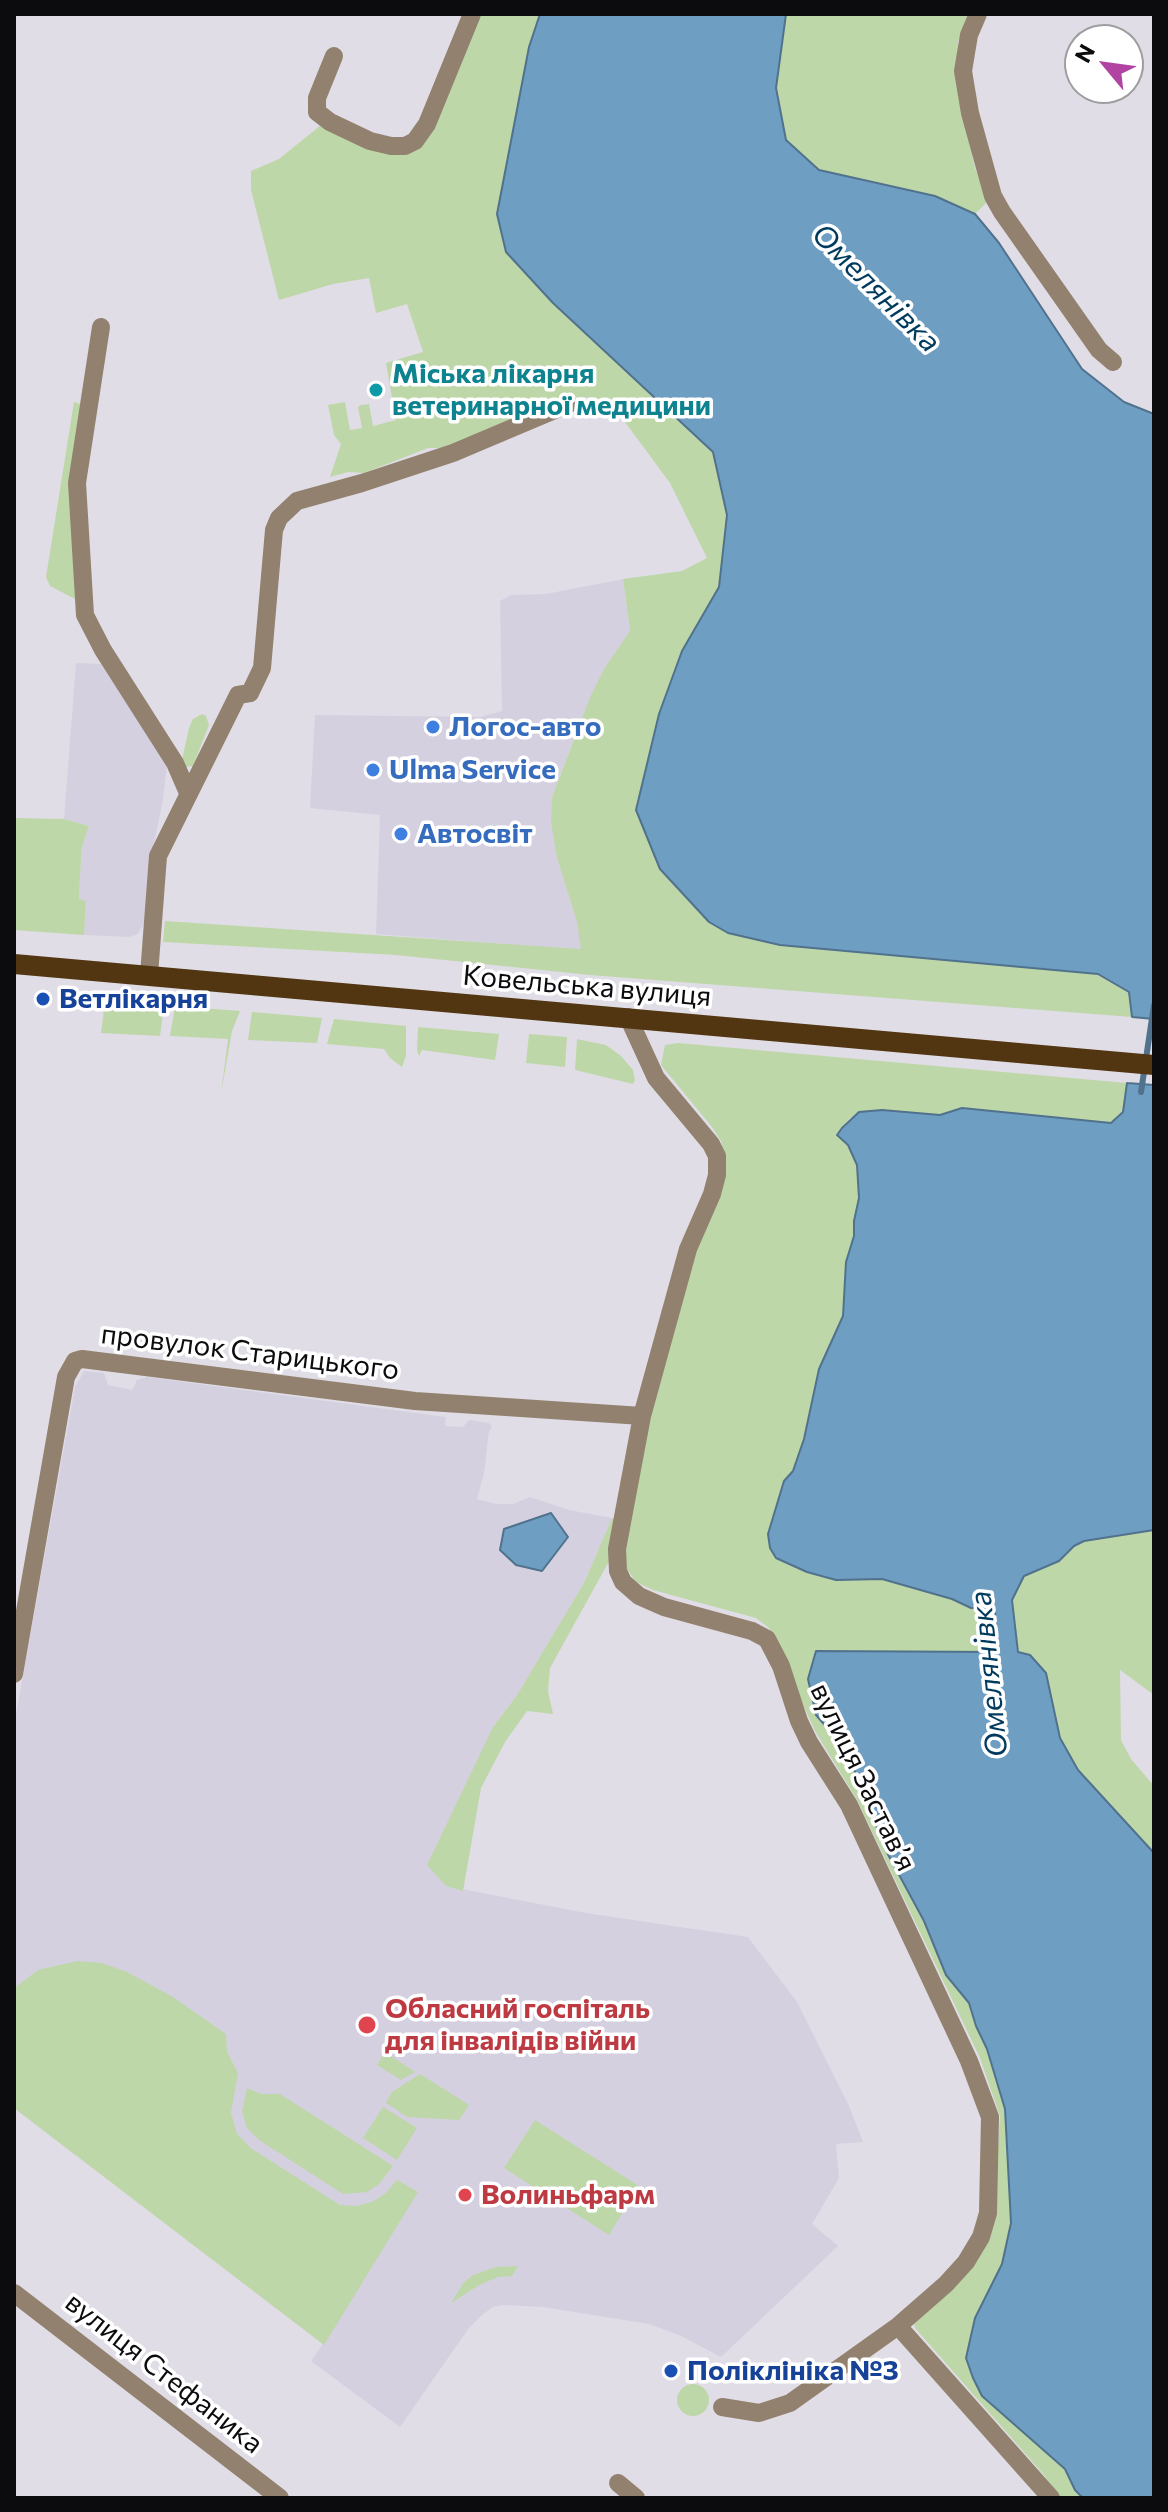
<!DOCTYPE html>
<meta charset="utf-8">
<style>
body{margin:0}
#map{position:relative;width:1168px;height:2512px;overflow:hidden;background:#e0dde6;font-family:Commissioner,sans-serif}
canvas{display:block}
.frame{position:absolute;inset:0;border:16px solid #0c0b0e;pointer-events:none}
.north{position:absolute;left:1064px;top:24px;width:80px;height:80px;box-sizing:border-box;background:#fff;border:2px solid #9e9d9f;border-radius:50%;rotate:299deg;font-size:22px;font-weight:700;line-height:32px;text-align:center;color:#0c0b0e}
.north::after{content:'';display:block;margin:auto;width:28px;height:36px;background:#b143a2;clip-path:polygon(50% 0,100% 100%,50% 72%,0 100%)}
</style>
<div id="map">
<canvas width="1168" height="2512"></canvas>
<div class="frame"></div>
<div class="north">N</div>
</div>
<script>
const ctx = document.querySelector('canvas').getContext('2d');
ctx.lineJoin = 'round';
function paint(path, color) { ctx.fillStyle = color; ctx.fill(path, 'evenodd'); }
const poly = rows => new Path2D(rows.map(r => 'M' + r).join(''));
function trace(path, color, width, dash) { ctx.strokeStyle = color; ctx.lineWidth = width; ctx.lineCap = dash ? 'butt' : 'round'; ctx.setLineDash(dash || []); ctx.stroke(path); }
function label(font, color, halo, rows, align = 'center') {
  ctx.font = font + ' Commissioner,sans-serif'; ctx.lineWidth = 7; ctx.setLineDash([]); ctx.textBaseline = 'middle'; ctx.strokeStyle = halo; ctx.fillStyle = color; for (const [text, x, y, turn = 0] of rows) {
    ctx.save(); ctx.translate(x, y); ctx.rotate((+turn || 0) * Math.PI / 180); ctx.textAlign = isNaN(turn) ? turn : align; if (halo) ctx.strokeText(text, 0, 0); ctx.fillText(text, 0, 0); ctx.restore();
  }
}
const built = poly([
 [623,579,630,631,575,736,552,797,557,858,577,922,582,950,376,934,380,815,310,808,315,715,480,717,502,711,500,601,511,595,546,594],
 [76,663,101,664,167,763,163,800,150,863,146,919,138,934,129,937,84,935,86,901,79,900,80,877,82,847,89,826,64,819],
 [84,1371,104,1373,108,1385,132,1390,137,1380,147,1377,446,1417,445,1426,463,1427,469,1420,489,1423,492,1427,489,1431,484,1473,477,1499,496,1504,513,1504,530,1497,569,1510,612,1518,584,1583,517,1695,493,1727,446,1886,586,1913,748,1937,797,2002,849,2106,863,2142,836,2144,839,2178,812,2224,838,2246,721,2357,679,2335,649,2324,543,2307,504,2305,493,2307,482,2315,469,2328,400,2427,311,2361,323,2344,14,2108,14,1725,75,1387]
]);
const green = poly([
 [476,14,575,14,658,352,1026,966,1098,974,1129,992,1132,1017,590,975,396,955,163,942,165,921,581,949,577,922,557,858,551,822,552,797,591,695,604,669,630,631,623,579,682,571,707,558,670,483,619,414,596,398,578,397,568,399,450,448,428,448,364,473,348,472,330,477,341,444,334,435,328,405,345,402,350,430,362,428,358,407,361,405,369,404,373,426,396,420,386,363,423,352,407,304,376,313,369,278,333,284,279,300,251,190,251,171,279,159,321,125,408,153],
 [786,14,972,14,958,41,957,69,958,87,975,168,988,201,975,214,935,196,819,170,786,140,776,88],
 [74,402,84,405,79,598,75,599,50,586,46,577],
 [202,714,206,716,209,725,193,766,185,767,182,760,189,728,193,719],
 [14,818,64,819,89,826,82,847,80,877,79,899,86,901,84,935,14,930],
 [105,1002,164,1005,160,1036,101,1033],
 [175,1006,240,1011,232,1031,221,1094,228,1039,170,1036],
 [252,1012,322,1018,317,1043,248,1040],
 [334,1019,406,1026,406,1056,402,1067,390,1058,384,1049,327,1044],
 [418,1027,499,1034,495,1060,422,1050,419,1056,417,1050],
 [529,1034,567,1037,565,1067,526,1063],
 [577,1039,606,1045,621,1056,633,1070,635,1080,633,1084,575,1070],
 [678,1043,1127,1083,1123,1112,1111,1123,962,1108,940,1115,913,1114,850,1118,842,1127,837,1135,848,1145,857,1165,859,1198,854,1221,854,1236,846,1262,843,1316,819,1369,804,1439,793,1471,784,1481,768,1534,836,1580,882,1579,952,1599,971,1608,995,1607,996,1652,816,1651,816,1715,836,1738,857,1775,899,1877,924,1921,946,1975,969,2003,976,2026,987,2049,1005,2109,1011,2223,1002,2264,975,2318,966,2358,973,2378,982,2396,1065,2469,1074,2490,1083,2498,1059,2498,1044,2475,915,2328,914,2323,994,2214,1000,2116,980,2058,857,1800,815,1731,769,1628,756,1618,653,1590,636,1582,625,1566,624,1556,648,1410,725,1156,721,1141,712,1127,661,1065,665,1045],
 [612,1518,619,1522,612,1556,550,1668,548,1691,553,1714,527,1711,505,1742,481,1788,463,1891,446,1886,427,1865,493,1727,517,1695,584,1583],
 [1154,1530,1154,1695,1120,1670,1121,1740,1131,1759,1154,1786,1154,1863,1090,1803,1013,1655,1017,1639,1012,1600,1024,1576,1059,1561,1074,1546,1084,1541],
 [77,1961,102,1963,127,1972,173,1997,226,2034,227,2052,238,2073,231,2113,237,2134,252,2149,340,2205,356,2206,372,2202,386,2193,397,2180,418,2192,324,2345,14,2108,14,1988,38,1970],
 [385,2052,415,2072,401,2080,377,2065],
 [420,2074,469,2105,459,2120,407,2117,386,2103,392,2092],
 [247,2088,261,2094,280,2094,393,2166,379,2184,367,2192,343,2194,259,2140,247,2128,242,2112],
 [383,2107,417,2128,397,2160,363,2138],
 [535,2120,639,2186,609,2235,504,2168],
 [518,2266,512,2276,498,2277,479,2285,451,2303,464,2282,473,2275,496,2267],
 '677 2400a16 16 0 1 1 32 0a16 16 0 1 1-32 0Z'
]);
const water = poly([
 [540,14,786,14,776,88,786,140,819,170,935,196,975,214,999,243,1082,369,1124,402,1154,414,1154,1019,1132,1017,1129,992,1098,974,780,945,728,933,709,922,660,869,636,810,659,714,682,651,719,587,727,515,713,452,553,303,506,252,497,214,529,47,540,14],
 [1127,1083,1154,1085,1154,1530,1084,1541,1074,1546,1059,1561,1024,1576,1012,1600,1018,1652,1030,1655,1046,1673,1060,1738,1078,1770,1154,1853,1154,2498,1083,2498,1075,2490,1065,2469,982,2396,973,2378,966,2358,975,2318,1002,2264,1011,2223,1005,2109,987,2049,976,2026,969,2003,946,1975,924,1921,884,1847,857,1775,836,1738,816,1715,808,1679,816,1651,996,1652,995,1607,971,1608,952,1599,882,1579,836,1580,807,1572,776,1558,770,1548,768,1534,784,1481,793,1471,804,1439,819,1369,843,1316,846,1262,854,1236,854,1221,859,1198,857,1165,848,1145,837,1135,842,1128,859,1112,882,1110,940,1115,962,1108,1111,1123,1123,1112,1127,1083],
 [551,1513,568,1537,542,1571,516,1565,500,1550,504,1529,551,1513]
]);
const stream = poly([
 [1141,1092,1154,1005]
]);
const minor = poly([
 [978,14,969,35,963,71,970,113,993,196,1002,212,1099,350,1113,362],
 [334,56,317,98,317,112,330,122,370,141,391,146,405,146,415,141,427,124,472,14],
 [101,327,77,483,85,615,103,650,175,763,188,793],
 [149,975,158,856,238,695,250,693,262,668,274,530,279,518,297,501,362,483,453,453,569,404],
 [628,1017,656,1078,711,1144,717,1156,717,1175,712,1194,688,1249,642,1416,617,1549,618,1571,623,1582,639,1596,664,1607,752,1631,767,1639,781,1666,799,1721,809,1742,849,1805,969,2061,990,2117,988,2213,981,2237,966,2262,946,2284,898,2326,790,2403,759,2413,722,2407],
 [14,1674,66,1377,75,1361,82,1359,415,1401,642,1416],
 [14,2293,280,2498],
 [898,2326,1051,2498],
 [618,2483,636,2498]
]);
const primary = poly([
 [14,964,1154,1065]
]);
const markers = [
 [376,390,8,"#0f9aa8"],
 [433,727,8,"#3f7fe0"],
 [373,770,8,"#3f7fe0"],
 [401,834,8,"#3f7fe0"],
 [43,999,8,"#1a4fb4"],
 [367,2025,10,"#e0444e"],
 [465,2195,8,"#e0444e"],
 [671,2371,8,"#1a4fb4"]
];
const cultureNames = [
 ["Міська лікарня",392,374],
 ["ветеринарної медицини",392,406]
];
const shopNames = [
 ["Логос-авто",449,727],
 ["Ulma Service",389,770],
 ["Автосвіт",417,834]
];
const streetNames = [
 ["Ковельська вулиця",587,986,5],
 ["провулок Старицького",250,1352,7],
 ["вулиця Заставʼя",863,1777,64],
 ["вулиця Стефаника",164,2373,38]
];
const transitNames = [
 ["Ветлікарня",59,999],
 ["Поліклініка №3",687,2371]
];
const healthNames = [
 ["Обласний госпіталь",385,2009],
 ["для інвалідів війни",385,2041],
 ["Волиньфарм",481,2195]
];
const waterNames = [
 ["Омелянівка",876,288,45],
 ["Омелянівка",989,1674,-96]
];
paint(built, '#d5d0df');
paint(green, '#bed7a8');
paint(water, '#6f9ec3');
trace(water, '#51728d', 2);
trace(stream, '#51728d', 6);
trace(minor, '#91816e', 18);
trace(primary, '#513611', 20);
for (const [x, y, r, color] of markers) { const dot = new Path2D(); dot.arc(x, y, r, 0, 2 * Math.PI); ctx.fillStyle = color; ctx.fill(dot); trace(dot, '#fff', 3); }
label('bold 28px', '#0d838f', '#fff', cultureNames, 'left');
label('bold 28px', '#366cbe', '#fff', shopNames, 'left');
label('28px', '#0c0b0e', '#fff', streetNames);
label('bold 28px', '#164399', '#fff', transitNames, 'left');
label('bold 28px', '#be3a42', '#fff', healthNames, 'left');
label('italic 30px', '#003b5f', '#fff', waterNames);
</script>
